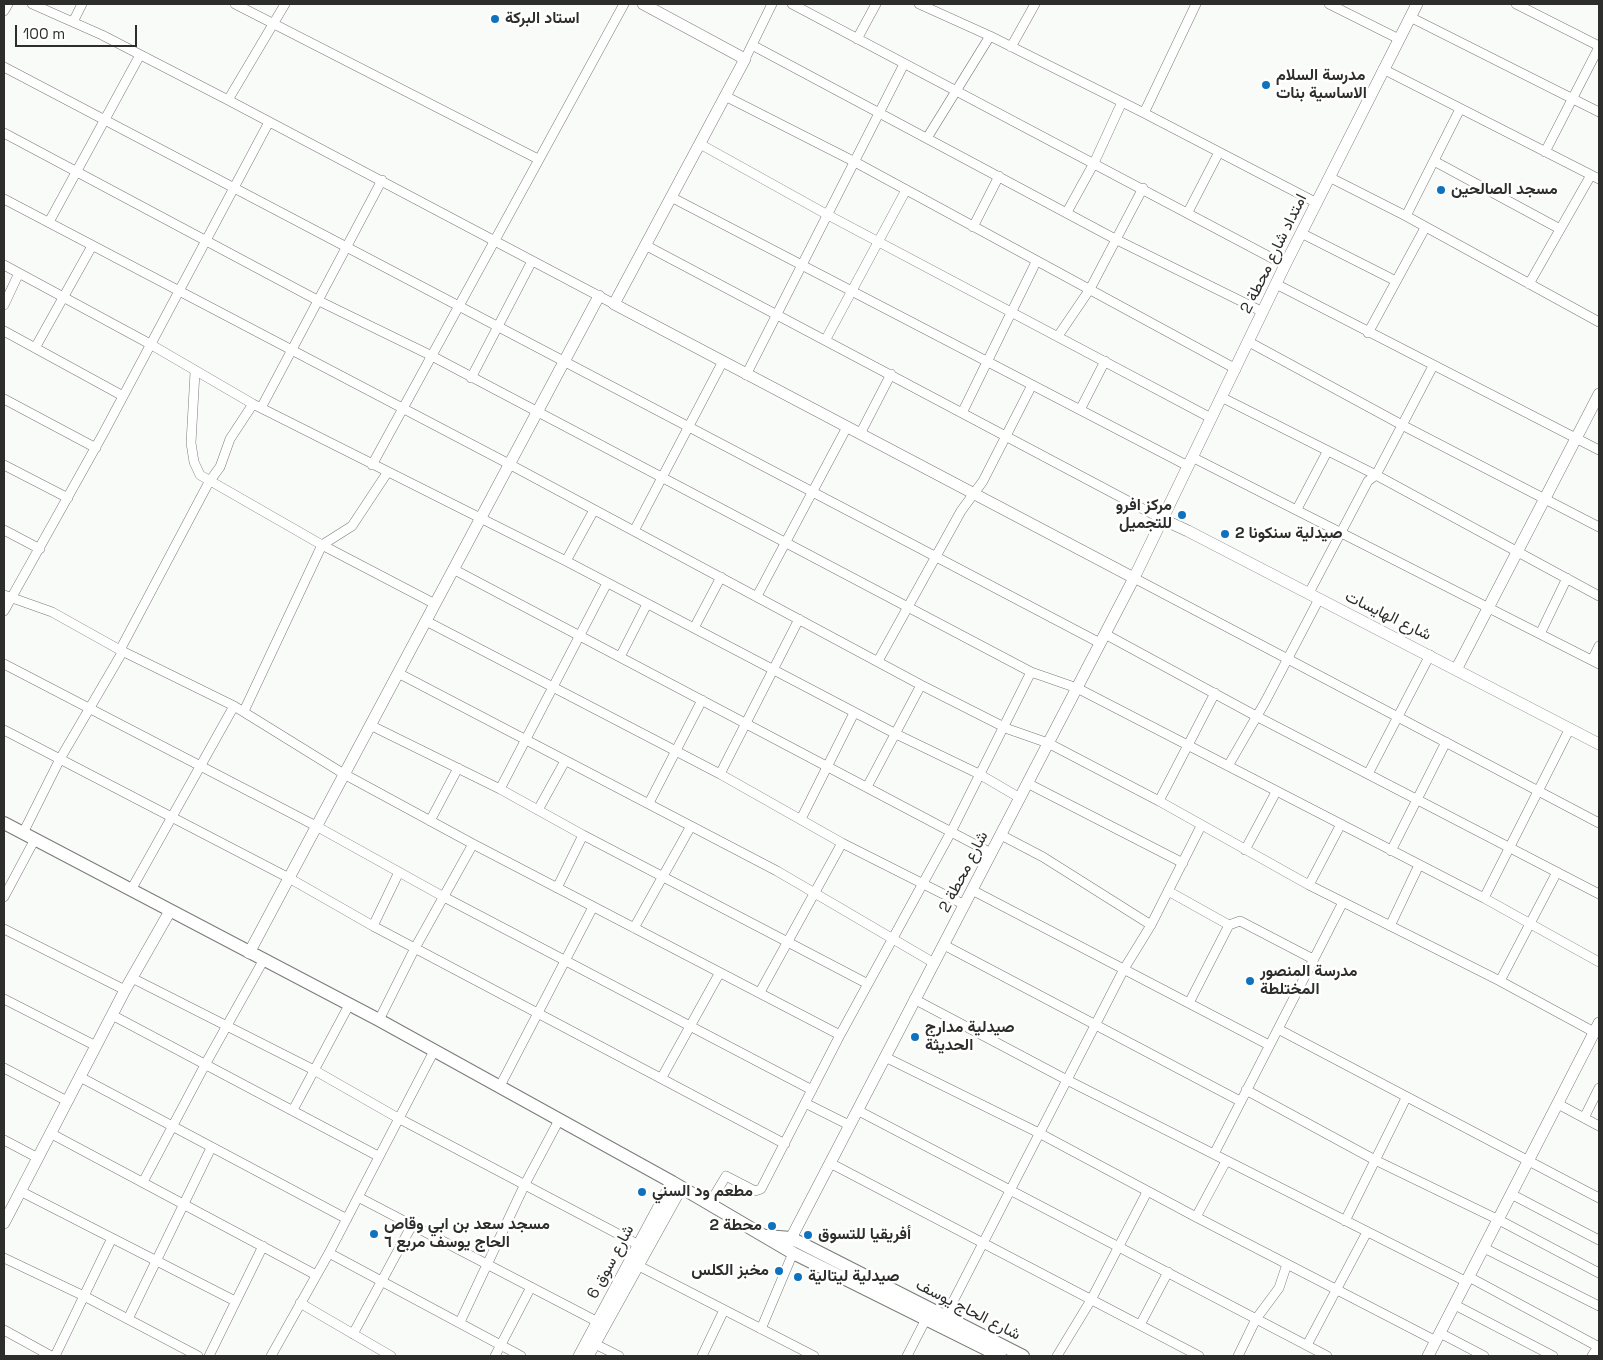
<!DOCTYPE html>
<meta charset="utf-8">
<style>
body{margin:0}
#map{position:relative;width:1603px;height:1360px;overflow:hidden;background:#f9fbf8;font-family:"Space Grotesk",sans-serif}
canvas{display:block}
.frame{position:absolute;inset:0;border:5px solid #2d2d2c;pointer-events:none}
.scale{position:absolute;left:15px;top:25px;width:122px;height:22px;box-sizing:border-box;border:2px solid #2d2d2c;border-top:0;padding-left:6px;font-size:15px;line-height:18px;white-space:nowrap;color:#2d2d2c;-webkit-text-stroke:4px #fff;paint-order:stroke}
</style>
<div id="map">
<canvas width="1603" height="1360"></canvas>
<div class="frame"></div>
<div class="scale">100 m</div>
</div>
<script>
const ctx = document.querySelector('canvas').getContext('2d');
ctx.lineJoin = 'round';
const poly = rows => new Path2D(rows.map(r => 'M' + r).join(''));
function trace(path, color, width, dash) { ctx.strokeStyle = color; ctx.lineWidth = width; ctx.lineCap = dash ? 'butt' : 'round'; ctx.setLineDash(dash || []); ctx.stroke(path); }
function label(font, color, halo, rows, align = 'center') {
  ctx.font = font + ' "Space Grotesk",Vazirmatn,sans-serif'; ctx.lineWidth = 5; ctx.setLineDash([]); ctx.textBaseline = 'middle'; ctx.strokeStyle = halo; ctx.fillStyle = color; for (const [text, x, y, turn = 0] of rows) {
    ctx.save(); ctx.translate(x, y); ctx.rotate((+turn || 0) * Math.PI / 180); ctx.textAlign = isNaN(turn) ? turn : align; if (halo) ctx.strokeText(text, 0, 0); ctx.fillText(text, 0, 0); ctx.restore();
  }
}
const minor = poly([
 [32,4,102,35,228,100,614,304],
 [235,4,538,159],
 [792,4,1285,265],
 [919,4,990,36,1144,113,1317,203],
 [1329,4,1399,39],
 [1516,4,1599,46],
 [4,11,8,4],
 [1410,17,1599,112],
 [73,22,82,4],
 [857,39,876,4],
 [752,45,1117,240,1263,312],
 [1011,47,1035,4],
 [745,59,772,4],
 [4,67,1100,643],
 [1383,69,1599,179],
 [725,96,855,162,1236,369],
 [228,100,285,4],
 [1144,113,1196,4],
 [4,133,319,301,430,355,1031,672,1077,688,1484,898,1599,962],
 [927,138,990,36],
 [700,144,826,214,1211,418],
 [1545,152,1599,47],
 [1434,161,1560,229],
 [1329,177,1406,216,1599,322],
 [671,197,1188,466],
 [4,199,509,464,921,685,1008,729,1048,743,1159,801,1309,885,1500,981,1594,1032],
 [1067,212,1094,163,1122,102],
 [1188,212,1219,152],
 [1406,216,1460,109],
 [49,222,140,55],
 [973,227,999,176],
 [1301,233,1396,281],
 [645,245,1162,519],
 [4,265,150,344,253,404,566,561,896,734,979,774,1020,798],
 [1276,284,1599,450],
 [1529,284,1591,175],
 [4,305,19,273],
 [4,331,123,396],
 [1368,333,1425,228],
 [1058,336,1090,289,1143,188],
 [826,339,906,190],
 [1249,342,1402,425,1599,527],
 [35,348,92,246],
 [195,372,191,443,194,462,200,475,322,545,435,604],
 [746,375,904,64],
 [471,378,532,261],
 [1221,397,1376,475,1599,596],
 [4,399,96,448],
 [261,408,382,180],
 [1080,410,1105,361],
 [962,413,1036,262],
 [860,434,891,374],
 [1192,457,1599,664],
 [4,465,68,498],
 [372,465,624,4],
 [1297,509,1327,452],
 [4,530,40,549],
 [634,531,722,363],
 [566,561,594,510],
 [453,569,991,853],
 [1134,578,1599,823],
 [1309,593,1368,481,1376,475,1433,366],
 [4,595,52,612,120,650,234,706,344,774,473,844,840,1035],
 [757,596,847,427],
 [4,611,103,434,269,122],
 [426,621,720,774,842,843,965,905],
 [694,628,721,577],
 [1105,634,1256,716,1599,894],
 [1540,634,1567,578],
 [120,650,209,482,220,467,230,439,253,404],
 [620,657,647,604],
 [1592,660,1599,646],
 [878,661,961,511,983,481,1032,385],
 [4,664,316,826,444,897,812,1090],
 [398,673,777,871,934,963],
 [244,711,322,545,352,526,387,473],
 [370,725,500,789,583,835,868,984],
 [4,730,289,878,373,926,785,1144],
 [1228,766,1265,702,1319,599],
 [720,774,799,619],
 [1368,774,1430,655],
 [1027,783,1183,863],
 [867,787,921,685],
 [500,789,607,583],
 [1159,801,1215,693],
 [649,803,702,700],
 [538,810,565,761],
 [801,819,854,713],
 [430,821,458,768],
 [23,833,60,759,123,651],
 [1001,835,1043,857,1151,925],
 [1245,850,1276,792],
 [1391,851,1446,742],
 [1309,885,1341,824],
 [557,888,583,835],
 [131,890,234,706],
 [972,890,1269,1045],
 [1168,891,1229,925,1240,921,1313,959],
 [4,897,35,839],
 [1484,898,1570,728],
 [373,926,399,872],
 [1390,926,1419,865],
 [634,928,691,826],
 [4,929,125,990],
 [944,945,1240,1101],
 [132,978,314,1070,398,1118,639,1245],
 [1500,981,1557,872],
 [760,992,842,843],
 [4,999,96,1046],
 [914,999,1067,1080,1467,1282],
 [1189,1003,1229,925],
 [112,1015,378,1156],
 [379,1020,415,948,473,844],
 [1278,1029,1599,1198],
 [885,1057,1039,1133,1196,1217,1436,1341],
 [4,1068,67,1101],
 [80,1077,347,1219],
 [662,1077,719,974],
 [500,1086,593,907],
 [1246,1090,1375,1160,1499,1220,1599,1273],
 [805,1103,849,1125],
 [1558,1104,1599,1126],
 [293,1110,349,1005],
 [857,1110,1327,1356],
 [1584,1118,1599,1088],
 [50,1133,316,1275],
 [4,1140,38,1158],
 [1214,1154,1343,902],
 [830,1163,1199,1356],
 [143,1182,206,1063,263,961],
 [20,1191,235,1301],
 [1511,1194,1599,1240],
 [358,1197,598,1322],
 [709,1204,726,1176,755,1191,761,1189,840,1035,951,832,1031,672],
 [1196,1217,1226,1161],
 [1345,1221,1406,1098],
 [1484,1248,1599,1306],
 [329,1253,521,1356],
 [4,1258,84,1296,198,1356],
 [637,1265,814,1356],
 [1469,1277,1599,1347],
 [300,1303,391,1356],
 [1455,1305,1553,1356],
 [945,1317,1124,969,1151,925,1201,826],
 [128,1319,211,1148],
 [460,1322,525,1184,559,1120],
 [1140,1325,1168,1272],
 [761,1329,793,1253],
 [4,1330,51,1356],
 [1440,1333,1484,1356],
 [353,1334,412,1225],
 [595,1344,619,1356],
 [1307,1345,1367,1232],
 [55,1356,112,1238],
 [209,1356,263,1246],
 [271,1356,329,1253,434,1051],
 [495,1356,531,1287],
 [702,1356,724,1310],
 [907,1356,926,1319],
 [1057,1356,1091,1300,1147,1192],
 [1238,1356,1256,1319,1279,1288,1287,1264],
 [1592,1356,1599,1345]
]);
const tertiary = poly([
 [643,4,745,59,614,304,1134,578],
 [1162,519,1188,531,1599,744],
 [1457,668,1599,394],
 [249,953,599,296],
 [4,1223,125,990,170,911],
 [787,1246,1134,578,1285,265,1417,4],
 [579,1356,672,1182],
 [588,1356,681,1188],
 [1428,1356,1599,1023]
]);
const secondary = poly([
 [4,823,379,1020,672,1182,793,1253,1000,1356],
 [766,1236,791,1238,1023,1356]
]);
const markers = [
 [495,19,5,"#0e72be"],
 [1266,85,5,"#0e72be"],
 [1441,190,5,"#0e72be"],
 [1182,515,5,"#0e72be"],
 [1225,534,5,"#0e72be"],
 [1250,981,5,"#0e72be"],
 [915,1037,5,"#0e72be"],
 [642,1192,5,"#0e72be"],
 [772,1226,5,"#0e72be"],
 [374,1234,5,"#0e72be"],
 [808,1235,5,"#0e72be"],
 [779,1271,5,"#0e72be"],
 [798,1277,5,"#0e72be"]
];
const poiNames = [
 ["استاد البركة",505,19],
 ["مدرسة السلام",1276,76],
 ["الاساسية بنات",1276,94],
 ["مسجد الصالحين",1451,190],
 ["مركز افرو",1172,506,"right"],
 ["للتجميل",1172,524,"right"],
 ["صيدلية سنكونا 2",1235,534],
 ["مدرسة المنصور",1260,972],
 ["المختلطة",1260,990],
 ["صيدلية مدارج",925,1028],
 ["الحديثة",925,1046],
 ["مطعم ود السني",652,1192],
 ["مسجد سعد بن ابي وقاص",384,1225],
 ["الحاج يوسف مربع ٦",384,1243],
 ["محطة 2",762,1226,"right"],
 ["أفريقيا للتسوق",818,1235],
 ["مخبز الكلس",769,1271,"right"],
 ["صيدلية ليتالية",808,1277]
];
const streetNames = [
 ["امتداد شارع محطة 2",1274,254,-64],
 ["شارع الهايسات",1388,616,26],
 ["شارع محطة 2",964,872,-63],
 ["شارع سوق 6",611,1262,-62],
 ["شارع الحاج يوسف",968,1310,27]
];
trace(minor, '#797b78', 10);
trace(tertiary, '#797b78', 12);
trace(secondary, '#797b78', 14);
trace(minor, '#fff', 9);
trace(tertiary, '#fff', 11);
trace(secondary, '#fff', 12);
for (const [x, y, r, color] of markers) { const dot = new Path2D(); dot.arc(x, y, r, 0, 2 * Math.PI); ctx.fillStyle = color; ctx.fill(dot); trace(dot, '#fff', 2); }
label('bold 16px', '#2d2d2c', '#fff', poiNames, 'left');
label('16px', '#2d2d2c', '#fff', streetNames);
</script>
